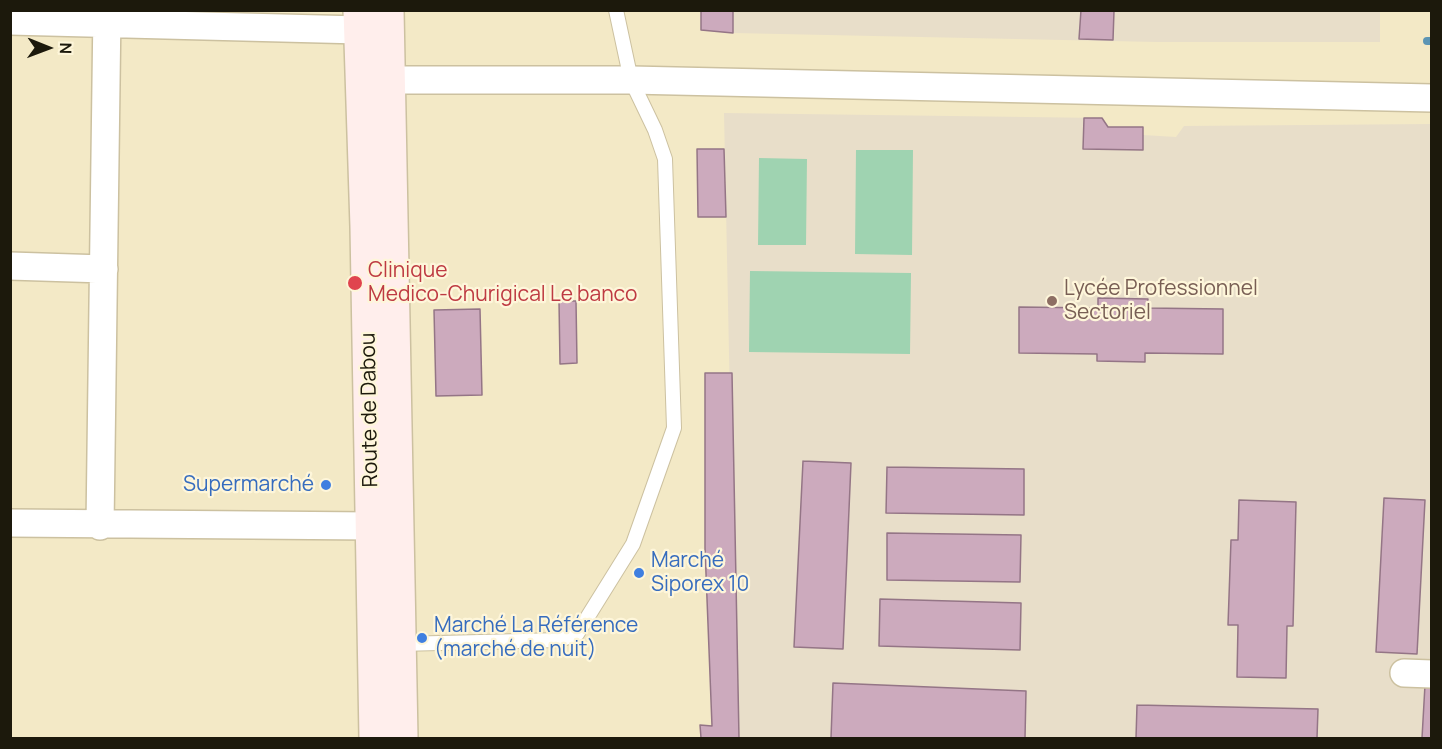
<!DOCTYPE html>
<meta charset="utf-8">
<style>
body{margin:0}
#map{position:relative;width:1442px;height:749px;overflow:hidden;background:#f3e9c6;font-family:Manrope,sans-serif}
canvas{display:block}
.frame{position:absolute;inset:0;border:12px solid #1c190c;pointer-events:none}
.north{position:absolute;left:18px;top:18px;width:60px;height:60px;-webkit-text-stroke:4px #fef6da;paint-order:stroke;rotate:91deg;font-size:16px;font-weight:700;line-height:24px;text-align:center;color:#1c190c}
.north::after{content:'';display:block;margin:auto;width:21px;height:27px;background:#1c190c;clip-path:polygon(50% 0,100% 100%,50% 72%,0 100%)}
</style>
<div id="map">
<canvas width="1442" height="749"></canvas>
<div class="frame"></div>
<div class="north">N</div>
</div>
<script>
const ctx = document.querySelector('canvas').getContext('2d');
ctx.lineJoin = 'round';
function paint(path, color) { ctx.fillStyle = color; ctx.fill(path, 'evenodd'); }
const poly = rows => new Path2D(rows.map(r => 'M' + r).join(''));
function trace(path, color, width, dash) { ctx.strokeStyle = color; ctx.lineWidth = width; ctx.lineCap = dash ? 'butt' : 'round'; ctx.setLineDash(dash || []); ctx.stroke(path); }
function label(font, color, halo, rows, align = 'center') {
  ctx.font = font + ' Manrope,sans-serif'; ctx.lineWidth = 4.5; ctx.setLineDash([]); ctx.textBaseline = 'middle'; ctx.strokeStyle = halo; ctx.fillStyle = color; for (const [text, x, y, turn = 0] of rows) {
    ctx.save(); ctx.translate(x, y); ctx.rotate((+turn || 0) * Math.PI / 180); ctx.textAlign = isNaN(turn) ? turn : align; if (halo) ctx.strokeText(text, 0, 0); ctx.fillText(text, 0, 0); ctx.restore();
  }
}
const education = poly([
 [1380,10,1380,42,1157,42,733,33,733,11],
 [724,113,1102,118,1109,127,1143,127,1143,135,1176,137,1184,126,1431,124,1431,738,737,738]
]);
const green = poly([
 [856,150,913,150,912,255,855,254],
 [759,158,807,159,806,245,758,245],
 [750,271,911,273,910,354,749,352]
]);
const stream = poly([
 [1427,41,1432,41]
]);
const building = poly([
 [701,10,733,10,733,33,701,30,701,10],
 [1081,10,1114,11,1113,40,1079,39,1081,10],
 [1084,118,1102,118,1108,127,1143,127,1143,150,1083,149,1084,118],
 [697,149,724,149,726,217,698,217,697,149],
 [1098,298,1148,299,1147,308,1223,309,1223,354,1145,353,1145,362,1097,361,1097,354,1019,353,1019,307,1098,308,1098,298],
 [559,301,576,301,577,363,560,364,559,301],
 [480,309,482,395,436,396,434,310,480,309],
 [705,373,732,373,739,738,701,738,700,725,712,726,705,548,705,373],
 [803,461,851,463,843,649,794,647,803,461],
 [887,467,1024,469,1024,515,886,513,887,467],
 [1384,498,1425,500,1417,654,1376,652,1384,498],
 [1239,500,1296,502,1293,626,1287,626,1286,678,1237,677,1238,625,1228,625,1231,540,1238,540,1239,500],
 [887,533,1021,535,1020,582,887,580,887,533],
 [880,599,1021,603,1020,650,879,646,880,599],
 [833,683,1026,691,1025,738,831,738,833,683],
 [1425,685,1432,685,1432,738,1422,738,1425,685],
 [1137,705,1318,709,1317,738,1136,738,1137,705]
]);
const lane = poly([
 [400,644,560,640,577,634,633,544,674,428,665,159,655,130,631,80,616,10]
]);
const street = poly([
 [10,21,360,30],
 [388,80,631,80,1432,98],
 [10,266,104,269],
 [10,523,372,526],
 [100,526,107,10],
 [1404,673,1432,674]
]);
const secondary = poly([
 [360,10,367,227,376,738],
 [387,10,401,738]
]);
const markers = [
 [355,283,8,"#e0444e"],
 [1052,301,6,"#8d6e63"],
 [326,485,6,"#3f7fe0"],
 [639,573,6,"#3f7fe0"],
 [422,638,6,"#3f7fe0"]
];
const healthNames = [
 ["Clinique",368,271],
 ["Medico-Churigical Le banco",368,295]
];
const educationNames = [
 ["Lycée Professionnel",1064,289],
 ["Sectoriel",1064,313]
];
const streetNames = [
 ["Route de Dabou",370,410,-91]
];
const shopNames = [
 ["Supermarché",314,485,"right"],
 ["Marché",651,561],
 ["Siporex 10",651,585],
 ["Marché La Référence",434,626],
 ["(marché de nuit)",434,650]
];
paint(education, '#e8dec9');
paint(green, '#9fd3b1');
trace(stream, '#5c95b4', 8);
paint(building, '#ccaabd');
trace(building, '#947586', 1.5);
trace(lane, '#ccc1a0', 16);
trace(street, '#ccc1a0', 30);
trace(secondary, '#ccc1a0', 36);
trace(lane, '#fff', 14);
trace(street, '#fff', 27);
trace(secondary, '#ffeeec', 33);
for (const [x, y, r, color] of markers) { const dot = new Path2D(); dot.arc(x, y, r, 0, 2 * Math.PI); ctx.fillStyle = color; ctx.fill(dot); trace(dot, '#fef6da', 2); }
label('21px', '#be3a42', '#fef6da', healthNames, 'left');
label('21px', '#785e54', '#fef6da', educationNames, 'left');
label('21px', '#1c190c', '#fef6da', streetNames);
label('21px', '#366cbe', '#fef6da', shopNames, 'left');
</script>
